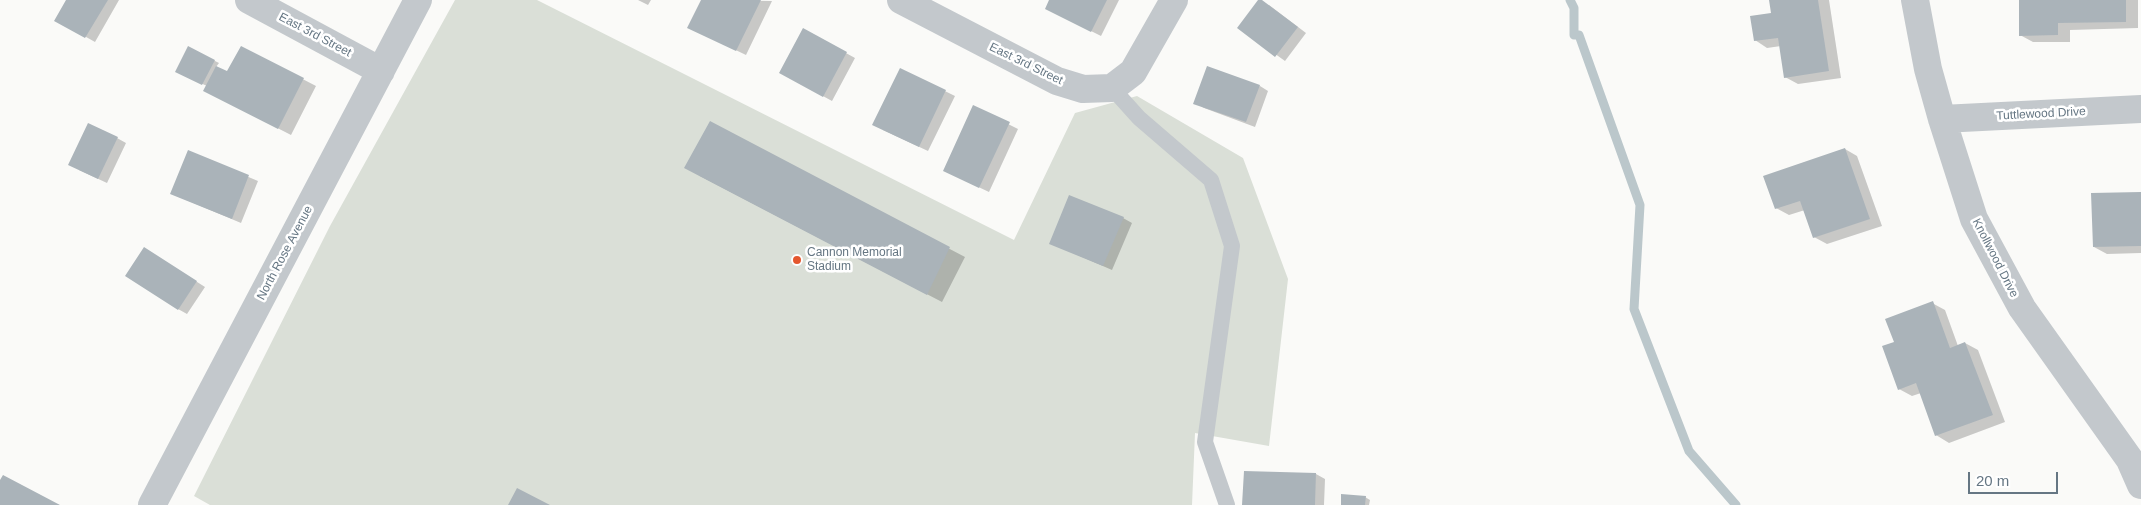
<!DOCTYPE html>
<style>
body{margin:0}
#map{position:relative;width:2141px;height:505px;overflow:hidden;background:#fafaf8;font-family:Arial,sans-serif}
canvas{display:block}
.scale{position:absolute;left:1968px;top:472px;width:90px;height:22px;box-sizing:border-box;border:2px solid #657683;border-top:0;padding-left:6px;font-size:15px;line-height:18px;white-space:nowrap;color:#657683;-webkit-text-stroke:4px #fff;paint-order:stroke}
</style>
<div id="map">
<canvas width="2141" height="505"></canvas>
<div class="scale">20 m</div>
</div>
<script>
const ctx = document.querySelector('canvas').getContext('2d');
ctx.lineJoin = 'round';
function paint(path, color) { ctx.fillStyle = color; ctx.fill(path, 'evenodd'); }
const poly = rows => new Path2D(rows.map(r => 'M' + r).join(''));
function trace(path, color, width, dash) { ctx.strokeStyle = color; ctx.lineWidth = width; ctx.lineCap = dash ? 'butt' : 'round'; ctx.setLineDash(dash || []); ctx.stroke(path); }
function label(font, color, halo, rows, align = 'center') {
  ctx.font = font + ' Arial,sans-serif'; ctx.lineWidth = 5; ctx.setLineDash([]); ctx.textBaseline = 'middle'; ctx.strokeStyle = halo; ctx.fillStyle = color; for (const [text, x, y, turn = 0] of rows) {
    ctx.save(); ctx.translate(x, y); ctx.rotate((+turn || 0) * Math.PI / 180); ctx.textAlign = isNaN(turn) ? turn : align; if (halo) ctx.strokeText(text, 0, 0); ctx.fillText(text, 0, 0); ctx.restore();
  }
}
const green = poly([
 [455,0,537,0,1014,240,1075,113,1137,96,1243,158,1288,279,1269,446,1195,433,1192,505,210,505,194,496,330,226]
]);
const shadow = poly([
 [68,0,119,0,95,42,56,20],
 [638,0,651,0,648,5],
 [702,0,772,1,746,55,698,32],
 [1051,0,1119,0,1101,36,1055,13],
 [1771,0,1829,0,1841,78,1798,84,1785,77,1781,46,1767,48,1755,40,1773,14],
 [2020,0,2138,0,2138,28,2070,30,2070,42,2033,42,2020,35],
 [1269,5,1306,33,1285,61,1239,28],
 [804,30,855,58,832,101,790,78],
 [241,47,316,86,291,135,217,97,207,86,181,74,189,48,219,63,216,67,228,73],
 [900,69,955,96,928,151,883,130],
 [1260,86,1268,91,1255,127,1204,108,1195,103],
 [974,107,1018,129,989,192,953,175],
 [710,123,965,257,942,302,700,176],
 [117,138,126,143,107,183,79,170],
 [1845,149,1857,156,1882,226,1827,244,1814,237,1805,210,1789,215,1776,208],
 [189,152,258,181,241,223,172,194],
 [2141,193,2141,253,2107,254,2094,247],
 [1123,218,1132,223,1112,270,1050,243],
 [153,254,205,287,187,314,178,309],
 [1932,303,1945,310,1958,346,1965,343,1978,350,2005,422,1949,443,1936,435,1921,393,1912,396,1899,389,1895,342],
 [1316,474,1325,479,1324,505,1244,505],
 [1365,497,1370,500,1369,505,1342,505]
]);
const stream = poly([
 [1570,0,1574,8,1574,35,1579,35,1640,205,1634,309,1689,451,1736,505]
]);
const building = poly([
 [66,0,108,0,85,38,54,21],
 [701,0,761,0,736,51,687,28],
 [1049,0,1107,0,1091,32,1045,9],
 [1258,0,1262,0,1298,27,1275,57,1237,28],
 [1769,0,1818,0,1829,71,1784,78,1778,38,1754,41,1750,16,1771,13],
 [2019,0,2126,0,2126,22,2058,23,2058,35,2019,36],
 [803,28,847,52,823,97,779,73],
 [188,46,215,60,202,85,175,72],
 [241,46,304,78,278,129,203,91,216,66,227,71],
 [1207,66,1260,85,1246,122,1193,104],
 [900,68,946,90,919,147,872,125],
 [973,105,1010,122,979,188,943,171],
 [710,121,950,247,927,295,684,168],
 [88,123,118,137,98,179,68,165],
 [1845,148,1870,219,1813,238,1800,201,1775,209,1763,176],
 [188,150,249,175,232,219,170,194],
 [2141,192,2141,246,2093,247,2091,193],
 [1069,195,1124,217,1103,266,1049,244],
 [144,247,197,281,178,310,125,276],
 [1933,301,1950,348,1965,342,1993,415,1935,436,1916,383,1898,390,1882,346,1894,342,1885,319],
 [1244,471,1316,473,1315,505,1242,505],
 [3,475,60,505,0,505,0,480],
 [517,488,550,505,508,505],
 [1341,494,1366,496,1365,505,1341,505]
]);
const lane = poly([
 [1112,88,1139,118,1211,180,1232,246,1205,442,1227,505]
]);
const street = poly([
 [249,0,381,71],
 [901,0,1057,81,1083,89,1112,88,1133,72,1174,0],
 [1915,0,1928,69,1942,119,1974,219,2022,308,2130,460,2141,485],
 [1942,119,2141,109],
 [152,505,418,0]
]);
const markers = [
 [797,260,5,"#e4572e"]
];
const streetNames = [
 ["East 3rd Street",315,35,28],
 ["East 3rd Street",1026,64,26],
 ["Tuttlewood Drive",2041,114,-3],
 ["North Rose Avenue",285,253,-62],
 ["Knollwood Drive",1995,258,63]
];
const poiNames = [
 ["Cannon Memorial",807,253],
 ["Stadium",807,267]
];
paint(green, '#dadfd7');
paint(shadow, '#0003');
trace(stream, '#bbc7cb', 9);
paint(building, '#aab3b9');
trace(lane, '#c3c8cc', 16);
trace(street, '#c3c8cc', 28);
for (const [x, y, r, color] of markers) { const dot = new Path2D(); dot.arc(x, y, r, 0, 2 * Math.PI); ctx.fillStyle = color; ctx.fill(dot); trace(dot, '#fff', 2); }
label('12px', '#657683', '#fff', streetNames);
label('12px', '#657683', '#fff', poiNames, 'left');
</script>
